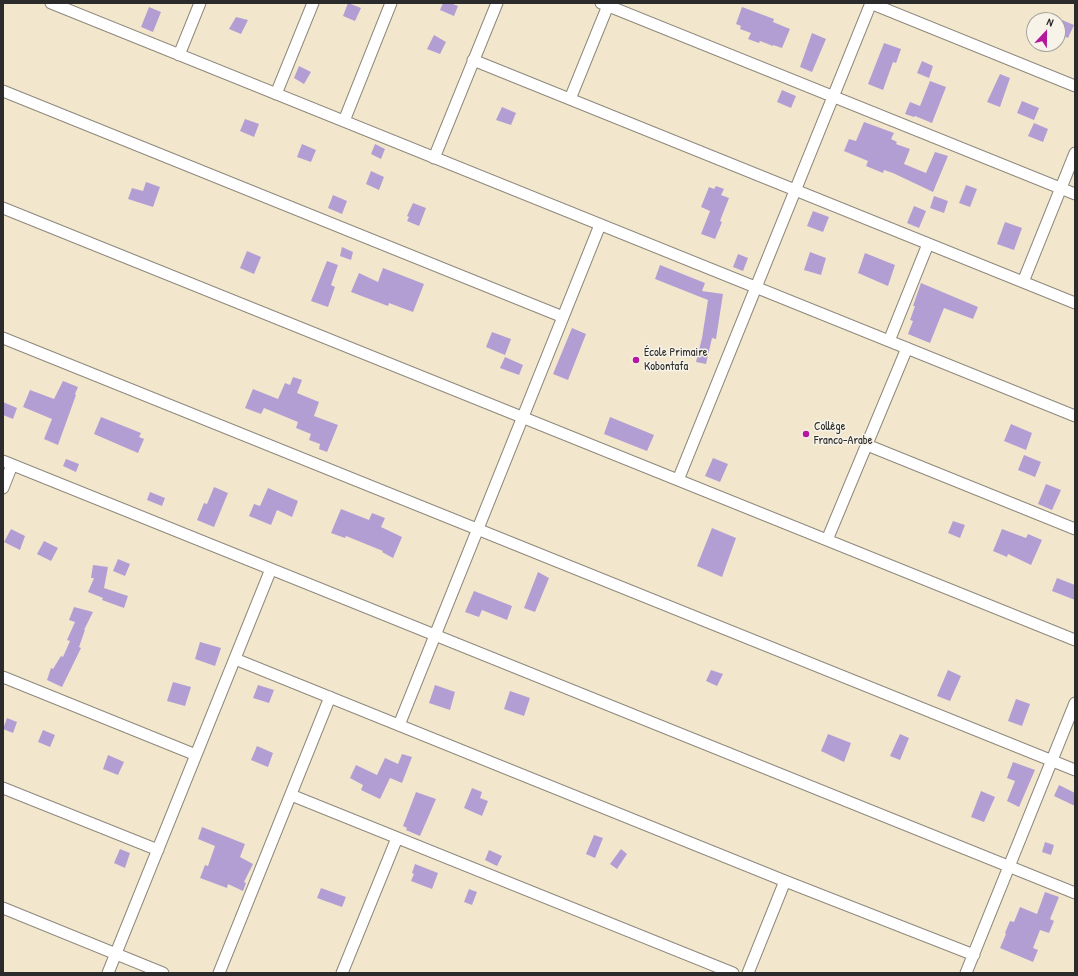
<!DOCTYPE html>
<meta charset="utf-8">
<style>
body{margin:0}
#map{position:relative;width:1078px;height:976px;overflow:hidden;background:#f2e6cd;font-family:"Patrick Hand",sans-serif}
canvas{display:block}
.frame{position:absolute;inset:0;border:4px solid #2b2b2b;pointer-events:none}
.north{position:absolute;left:1026px;top:12px;width:40px;height:40px;box-sizing:border-box;background:#f7f3e8;border:1px solid #a5a39c;border-radius:50%;rotate:22deg;font-size:11px;font-weight:700;line-height:16px;text-align:center;color:#2b2b2b}
.north::after{content:'';display:block;margin:auto;width:14px;height:18px;background:#b5179e;clip-path:polygon(50% 0,100% 100%,50% 72%,0 100%)}
</style>
<div id="map">
<canvas width="1078" height="976"></canvas>
<div class="frame"></div>
<div class="north">N</div>
</div>
<script>
const ctx = document.querySelector('canvas').getContext('2d');
ctx.lineJoin = 'round';
function paint(path, color) { ctx.fillStyle = color; ctx.fill(path, 'evenodd'); }
const poly = rows => new Path2D(rows.map(r => 'M' + r).join(''));
function trace(path, color, width, dash) { ctx.strokeStyle = color; ctx.lineWidth = width; ctx.lineCap = dash ? 'butt' : 'round'; ctx.setLineDash(dash || []); ctx.stroke(path); }
function label(font, color, halo, rows, align = 'center') {
  ctx.font = font + ' "Patrick Hand",sans-serif'; ctx.lineWidth = 3; ctx.setLineDash([]); ctx.textBaseline = 'middle'; ctx.strokeStyle = halo; ctx.fillStyle = color; for (const [text, x, y, turn = 0] of rows) {
    ctx.save(); ctx.translate(x, y); ctx.rotate((+turn || 0) * Math.PI / 180); ctx.textAlign = isNaN(turn) ? turn : align; if (halo) ctx.strokeText(text, 0, 0); ctx.fillText(text, 0, 0); ctx.restore();
  }
}
const building = poly([
 [348,3,361,8,355,21,343,16],
 [443,3,450,3,458,6,454,16,440,10],
 [149,7,161,12,153,32,141,27],
 [742,7,774,19,773,22,790,29,782,48,773,45,773,46,760,41,759,43,748,39,751,33,740,29,741,26,736,24],
 [236,17,248,20,241,34,229,29],
 [1062,20,1074,25,1068,38,1058,33,1058,29],
 [812,33,826,39,812,72,800,67],
 [434,35,446,42,440,54,427,49],
 [884,43,901,49,896,63,893,62,883,90,868,84],
 [922,61,933,66,929,78,917,73],
 [299,66,311,72,304,84,294,78],
 [1000,74,1010,78,1000,107,987,102],
 [930,81,946,87,932,123,915,116,914,117,905,114,910,102,920,106],
 [782,90,796,96,791,108,777,102],
 [1022,101,1039,108,1034,120,1017,113],
 [502,107,516,113,511,125,496,120],
 [245,119,259,124,254,137,240,131],
 [864,122,894,133,891,139,897,142,896,144,910,149,904,164,926,173,935,152,948,156,933,192,893,173,884,170,883,173,866,166,868,161,844,151,849,139,856,141],
 [1034,123,1048,129,1043,142,1028,136],
 [302,144,316,150,311,162,297,157],
 [375,144,385,149,381,159,371,154],
 [371,171,384,177,379,190,366,184],
 [146,182,160,187,153,207,128,199,132,188,143,191],
 [966,185,977,189,970,207,959,203],
 [716,186,724,189,721,195,729,198,720,221,722,222,715,239,701,234,710,211,701,207,709,187,714,189],
 [333,195,347,201,342,214,328,208],
 [934,196,948,201,944,213,930,208],
 [413,203,426,208,419,226,407,221,409,217,407,216],
 [914,206,926,211,919,228,907,223],
 [813,211,829,217,823,232,807,226],
 [1005,222,1022,228,1014,250,997,244],
 [342,247,353,252,351,260,340,256],
 [247,251,261,257,254,274,240,268],
 [810,252,826,258,821,275,804,270],
 [865,253,895,265,888,286,858,273],
 [738,254,748,258,743,271,733,267],
 [327,261,338,265,331,285,335,287,328,307,311,301],
 [660,265,705,283,702,291,723,294,716,339,712,338,706,364,696,362,702,338,708,300,655,279],
 [383,268,424,284,413,312,389,303,388,306,351,292,359,273,378,282],
 [921,283,978,307,973,319,944,308,930,343,908,334,913,321,910,320,915,306,913,306],
 [572,328,586,334,568,380,553,374],
 [492,332,511,339,505,355,486,347],
 [505,357,523,365,519,375,500,368],
 [293,377,302,380,297,393,319,402,314,416,338,425,327,452,319,449,320,444,309,440,311,434,296,428,298,422,264,408,261,414,245,408,253,389,278,399,285,383,290,385],
 [63,381,78,387,75,394,76,395,58,445,44,439,52,419,23,407,30,390,54,399],
 [3,402,17,408,13,419,3,415],
 [101,417,141,433,139,437,144,439,138,453,94,434],
 [610,417,654,435,647,451,604,434],
 [1011,424,1032,433,1026,450,1004,441],
 [1024,455,1041,462,1035,477,1018,470],
 [713,458,728,464,720,482,705,476],
 [66,459,79,464,76,472,63,466],
 [1046,484,1061,490,1052,510,1038,504],
 [214,487,228,493,214,527,197,520,204,503,207,504],
 [268,488,298,501,292,517,277,510,271,525,249,516,254,504,260,506],
 [150,492,165,498,162,506,147,500],
 [341,509,369,520,372,513,385,518,381,527,402,537,393,558,382,552,383,551,346,536,345,538,331,533],
 [953,521,965,525,960,538,948,533],
 [712,528,736,538,722,577,697,566],
 [11,529,25,536,20,550,4,542],
 [1002,529,1026,538,1028,534,1042,540,1031,565,1008,554,1007,557,993,551],
 [44,541,58,548,51,561,37,554],
 [118,559,130,564,125,576,113,571],
 [93,565,108,567,104,588,128,596,124,608,102,600,103,598,88,592,94,578,91,578],
 [538,572,549,578,535,612,524,608],
 [1057,578,1075,585,1075,600,1052,591],
 [474,591,512,606,507,620,482,610,479,617,465,612],
 [74,607,93,612,84,630,85,630,79,647,81,648,62,687,47,680,51,668,53,669,61,656,63,657,70,641,67,640,75,622,69,620],
 [200,642,221,648,215,666,195,659],
 [711,670,723,674,717,686,706,681],
 [948,670,961,676,950,701,937,696],
 [173,682,191,687,185,706,167,701],
 [258,685,274,690,269,703,253,698],
 [435,685,455,692,450,710,429,703],
 [510,691,530,698,524,716,504,709],
 [1016,699,1030,704,1022,726,1008,721],
 [7,718,17,722,13,733,3,729],
 [43,730,55,735,50,747,38,742],
 [828,734,851,743,844,762,821,751],
 [900,734,909,738,900,760,890,756],
 [257,746,273,753,268,767,251,760],
 [402,754,412,757,402,783,390,778,380,799,361,790,363,785,350,778,356,765,377,775,385,758,398,764],
 [108,755,124,762,118,775,103,769],
 [1013,762,1035,770,1019,807,1007,801,1015,781,1007,778],
 [1059,785,1075,793,1075,806,1054,796],
 [472,788,482,792,480,798,488,801,482,816,464,808],
 [981,791,995,797,984,822,971,817],
 [416,792,436,799,420,836,406,830,407,828,403,826],
 [202,827,245,844,240,857,253,864,244,882,246,883,243,891,228,884,227,888,200,878,205,865,208,866,215,846,198,839],
 [594,835,603,838,595,858,586,854],
 [1045,842,1054,845,1051,855,1042,852],
 [120,849,130,853,125,868,114,863],
 [621,849,627,854,617,869,610,864],
 [489,850,502,856,497,866,485,860],
 [415,864,438,873,432,889,411,881,414,874,412,873],
 [321,888,346,897,342,907,317,898],
 [469,889,477,892,472,905,464,902],
 [1045,892,1059,897,1050,919,1054,921,1049,933,1040,930,1033,948,1038,950,1033,962,1000,948,1006,934,1005,933,1010,921,1014,922,1020,907,1037,914]
]);
const minor = poly([
 [51,3,1075,416],
 [601,3,1075,194],
 [870,3,1075,86],
 [179,55,200,3],
 [473,60,1075,303],
 [3,91,563,317],
 [276,94,313,3],
 [570,99,609,3],
 [344,121,391,3],
 [434,158,497,3],
 [3,208,1075,640],
 [1023,282,1075,153],
 [3,338,1075,770],
 [889,341,928,244],
 [867,445,1075,529],
 [3,461,1075,893],
 [678,480,871,3],
 [3,488,12,465],
 [827,540,907,348],
 [235,659,785,881,974,955],
 [3,677,196,755],
 [399,725,600,225],
 [3,788,158,850],
 [291,795,733,973],
 [3,908,163,973],
 [108,973,271,569],
 [219,973,330,697],
 [342,973,397,838],
 [748,973,785,881],
 [966,973,1075,703]
]);
const markers = [
 [636,360,4,"#b5179e"],
 [806,434,4,"#b5179e"]
];
const poiNames = [
 ["École Primaire",644,353],
 ["Kobontafa",644,367],
 ["Collège",814,427],
 ["Franco-Arabe",814,441]
];
paint(building, '#b39ed4');
trace(minor, '#8e887c', 13);
trace(minor, '#fff', 11);
for (const [x, y, r, color] of markers) { const dot = new Path2D(); dot.arc(x, y, r, 0, 2 * Math.PI); ctx.fillStyle = color; ctx.fill(dot); trace(dot, '#f7f3e8', 1.5); }
label('12px', '#2b2b2b', '#f7f3e8', poiNames, 'left');
</script>
